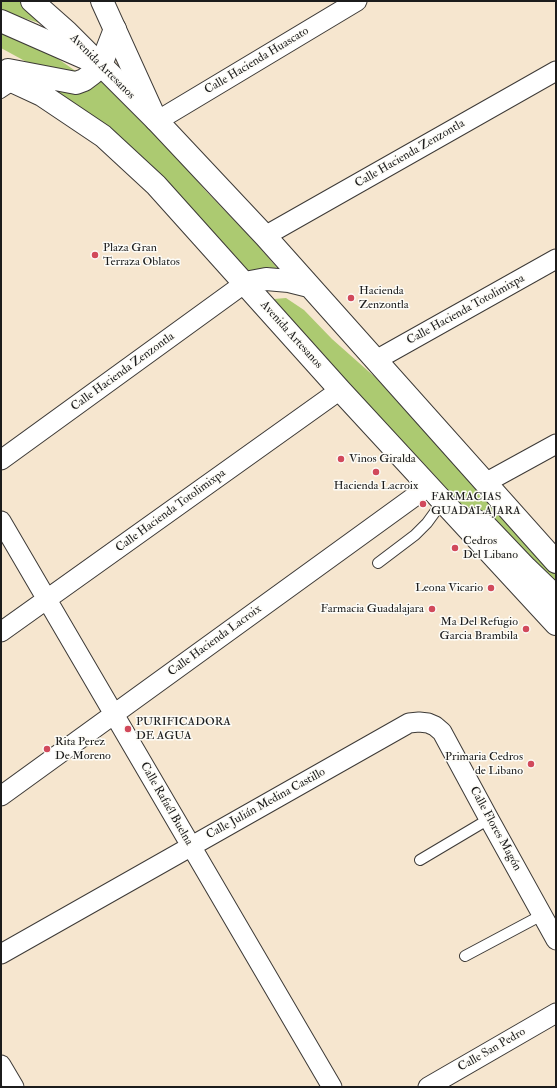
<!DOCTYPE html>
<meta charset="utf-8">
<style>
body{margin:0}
#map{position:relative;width:557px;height:1088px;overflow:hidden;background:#f6e6cf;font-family:"IM FELL Double Pica",serif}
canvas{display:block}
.frame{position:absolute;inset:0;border:2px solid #1c1c1c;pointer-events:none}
</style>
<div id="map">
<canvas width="557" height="1088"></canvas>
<div class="frame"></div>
</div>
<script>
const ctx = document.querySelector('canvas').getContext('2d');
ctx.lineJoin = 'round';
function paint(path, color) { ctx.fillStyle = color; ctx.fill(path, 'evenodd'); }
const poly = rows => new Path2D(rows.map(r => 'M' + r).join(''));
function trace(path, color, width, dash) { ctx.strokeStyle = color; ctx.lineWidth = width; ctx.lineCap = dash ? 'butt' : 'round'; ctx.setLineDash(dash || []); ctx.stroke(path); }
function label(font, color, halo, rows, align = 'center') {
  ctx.font = font + ' "IM FELL Double Pica",serif'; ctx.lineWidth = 3; ctx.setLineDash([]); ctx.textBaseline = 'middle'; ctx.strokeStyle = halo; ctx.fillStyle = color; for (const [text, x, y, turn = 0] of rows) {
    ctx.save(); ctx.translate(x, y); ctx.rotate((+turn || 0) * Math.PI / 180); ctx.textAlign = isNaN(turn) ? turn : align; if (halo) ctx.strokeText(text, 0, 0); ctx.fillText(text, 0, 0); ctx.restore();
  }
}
const green = poly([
 [1,1,21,1,49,26,1,11],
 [1,29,51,54,77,72,45,72,1,48],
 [102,80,156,132,205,190,255,242,284,276,276,273,269,267,257,270,250,274,54,91],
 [286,298,304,310,332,339,376,378,424,431,457,465,556,573,556,592,411,462,274,299]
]);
const service = poly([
 [1,93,16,83],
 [378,563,415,535,427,523,443,501],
 [420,860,489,819],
 [465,956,542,915]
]);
const minor = poly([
 [157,121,357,1],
 [265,236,556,71],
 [376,360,556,259],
 [1,460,245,283],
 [485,483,556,444],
 [1,521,332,1087],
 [1,632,340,390],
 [1,796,429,486],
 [1,954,409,723,419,722,428,723,435,726,442,732,489,819,556,940],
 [1,1065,14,1087],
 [428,1087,556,1013]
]);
const tertiary = poly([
 [102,1,156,120]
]);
const secondary = poly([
 [32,1,67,32,100,65]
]);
const primary = poly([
 [1,21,101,65,157,121,265,236,556,562],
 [8,70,76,83,84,80,92,74,101,65,115,29],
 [1,76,42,95,103,136,156,185,340,390,556,624],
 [245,283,266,279,289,281,309,286],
 [473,519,486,526,526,568,553,594,556,596]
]);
const markers = [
 [95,255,4,"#d1495b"],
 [351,298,4,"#d1495b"],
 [341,459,4,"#d1495b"],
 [376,472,4,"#d1495b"],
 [423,504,4,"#d1495b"],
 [455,548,4,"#d1495b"],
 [491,588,4,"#d1495b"],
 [432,609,4,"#d1495b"],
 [526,629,4,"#d1495b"],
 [128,729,4,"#d1495b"],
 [47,749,4,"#d1495b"],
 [531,764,4,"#d1495b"]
];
const streetNames = [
 ["Calle Hacienda Huascato",257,61,-31],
 ["Avenida Artesanos",102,67,45],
 ["Calle Hacienda Zenzontla",410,154,-30],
 ["Calle Hacienda Totolimixpa",466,310,-29],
 ["Avenida Artesanos",291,335,48],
 ["Calle Hacienda Zenzontla",123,372,-36],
 ["Calle Hacienda Totolimixpa",171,511,-36],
 ["Calle Hacienda Lacroix",215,641,-36],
 ["Calle Rafaél Buelna",166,804,60],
 ["Calle Julián Medina Castillo",266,804,-29],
 ["Calle Flores Magón",495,829,61],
 ["Calle San Pedro",492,1050,-30]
];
const poiNames = [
 ["Plaza Gran",103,248],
 ["Terraza Oblatos",103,262],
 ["Hacienda",359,291],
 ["Zenzontla",359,305],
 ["Vinos Giralda",349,459],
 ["Hacienda Lacroix",376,486,"center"],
 ["FARMACIAS",431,497],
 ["GUADALAJARA",431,511],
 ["Cedros",463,541],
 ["Del Libano",463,555],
 ["Leona Vicario",483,588,"right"],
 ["Farmacia Guadalajara",424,609,"right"],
 ["Ma Del Refugio",518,622,"right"],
 ["Garcia Brambila",518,636,"right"],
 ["PURIFICADORA",136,722],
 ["DE AGUA",136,736],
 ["Rita Perez",55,742],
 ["De Moreno",55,756],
 ["Primaria Cedros",523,757,"right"],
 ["de Libano",523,771,"right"]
];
paint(green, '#acca71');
trace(service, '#3d3a37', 12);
trace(minor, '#3d3a37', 21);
trace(tertiary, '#3d3a37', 24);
trace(secondary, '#3d3a37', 24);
trace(primary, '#3d3a37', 24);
trace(service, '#fff', 10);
trace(minor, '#fff', 19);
trace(tertiary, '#fff', 22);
trace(secondary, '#fff', 22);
trace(primary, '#fff', 22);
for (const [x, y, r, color] of markers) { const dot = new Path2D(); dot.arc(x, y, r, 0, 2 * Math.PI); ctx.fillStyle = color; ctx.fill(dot); trace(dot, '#fdfcf7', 1.5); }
label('12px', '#1c1c1c', '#fdfcf7', streetNames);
label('12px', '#1c1c1c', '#fdfcf7', poiNames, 'left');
</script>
